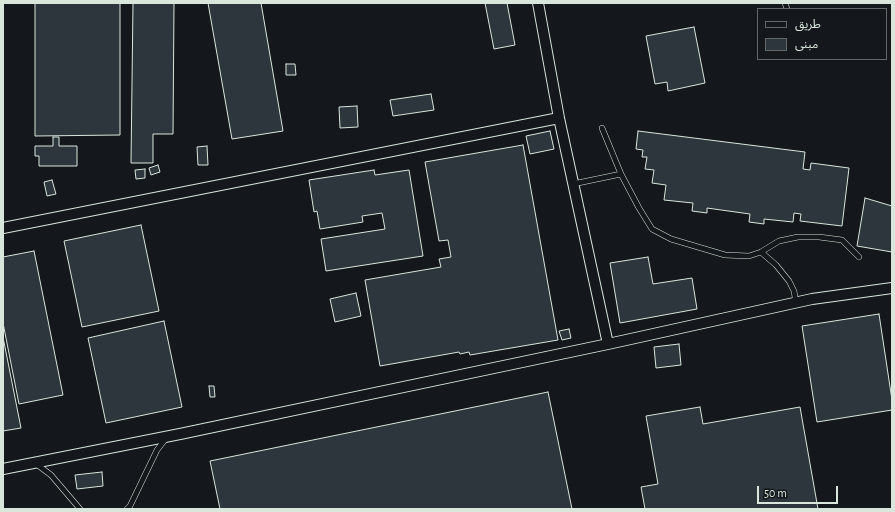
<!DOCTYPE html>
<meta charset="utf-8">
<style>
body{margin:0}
#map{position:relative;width:895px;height:512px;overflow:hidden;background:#14181c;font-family:"Alegreya Sans","Noto Sans Arabic",sans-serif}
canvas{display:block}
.frame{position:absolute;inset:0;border:4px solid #d8e6dc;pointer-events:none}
.legend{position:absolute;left:757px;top:8px;width:130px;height:52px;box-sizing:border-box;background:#14181c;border:1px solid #626a69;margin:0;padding:5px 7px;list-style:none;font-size:12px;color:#d8e6dc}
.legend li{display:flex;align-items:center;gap:8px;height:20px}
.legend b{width:20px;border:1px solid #626a69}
.scale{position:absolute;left:757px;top:486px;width:81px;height:18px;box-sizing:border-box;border:2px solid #d8e6dc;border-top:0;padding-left:5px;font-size:12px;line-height:14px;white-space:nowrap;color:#d8e6dc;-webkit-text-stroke:3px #14181c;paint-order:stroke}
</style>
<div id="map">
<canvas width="895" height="512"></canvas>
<div class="frame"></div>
<ul class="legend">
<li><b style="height:5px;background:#14181c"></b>طريق</li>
<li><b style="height:11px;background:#2c363c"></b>مبنى</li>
</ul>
<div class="scale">50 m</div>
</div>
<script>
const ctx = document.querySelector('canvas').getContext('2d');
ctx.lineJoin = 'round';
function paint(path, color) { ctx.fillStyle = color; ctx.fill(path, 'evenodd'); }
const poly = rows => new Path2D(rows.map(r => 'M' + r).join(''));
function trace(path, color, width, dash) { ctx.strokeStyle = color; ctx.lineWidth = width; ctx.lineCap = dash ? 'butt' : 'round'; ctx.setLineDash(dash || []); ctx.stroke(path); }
const building = poly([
 [35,3,120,3,120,135,35,136,35,3],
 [133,3,174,3,173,134,153,134,153,163,131,163,133,3],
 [208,3,261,3,283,131,232,139,208,3],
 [485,3,507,3,515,45,494,49,485,3],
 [694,27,705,83,668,91,667,82,655,84,646,36,694,27],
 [286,64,295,64,296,75,286,75,286,64],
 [431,94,434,110,393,116,390,100,431,94],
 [357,106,358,127,340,128,339,107,357,106],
 [550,131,554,149,530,154,526,136,550,131],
 [638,131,805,152,803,169,810,170,811,163,849,168,842,226,800,221,801,214,794,213,793,222,764,219,764,224,749,222,750,214,707,208,707,213,692,211,693,203,664,200,666,185,652,183,654,170,645,169,647,157,642,157,643,150,636,149,638,131],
 [53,137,59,137,59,146,77,146,77,166,39,166,39,156,35,156,35,146,53,146,53,137],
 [523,145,558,340,470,355,469,352,460,354,459,352,380,366,365,280,441,267,439,259,451,257,448,240,439,241,425,162,523,145],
 [207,146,208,165,198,165,197,147,207,146],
 [158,165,160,172,151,175,149,168,158,165],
 [145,169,145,178,136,179,135,170,145,169],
 [374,170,375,175,409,170,423,256,326,271,321,239,385,229,382,213,362,216,363,222,320,229,317,211,314,212,309,180,374,170],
 [52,180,56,194,47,196,44,182,52,180],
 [865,198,892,206,892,252,857,246,865,198],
 [141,225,159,311,82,327,64,241,141,225],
 [34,251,63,395,19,404,3,323,3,257,34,251],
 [648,257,653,284,692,278,697,309,620,323,610,263,648,257],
 [356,293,361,316,335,322,330,299,356,293],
 [879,314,892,400,892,410,817,422,802,326,879,314],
 [164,321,182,407,106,423,88,338,164,321],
 [569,329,571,338,562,340,559,331,569,329],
 [3,337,21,428,3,431,3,337],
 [679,344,681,365,656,368,654,347,679,344],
 [209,386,214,386,215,397,210,397,209,386],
 [548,392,572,509,220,509,210,461,548,392],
 [700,407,703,424,800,407,818,509,645,509,641,487,658,484,646,416,700,407],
 [102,472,103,486,77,489,75,475,102,472]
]);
const service = poly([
 [785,3,787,9],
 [602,128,621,174,639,208,652,229,671,239,725,255,749,256,761,252,779,241,798,237,819,237,842,240,859,257],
 [573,184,621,174],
 [761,252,776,265,789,281,794,291,796,303],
 [35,463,51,475,80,509],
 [127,509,130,506,157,450,167,437]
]);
const minor = poly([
 [3,228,559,118],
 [608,344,812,299,892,288],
 [3,469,180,434,608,344,559,118,538,3]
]);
paint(building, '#2c363c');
trace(building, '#d8e6dc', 1);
trace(service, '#d8e6dc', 6);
trace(minor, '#d8e6dc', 12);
trace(service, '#14181c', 5);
trace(minor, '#14181c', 10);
</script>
